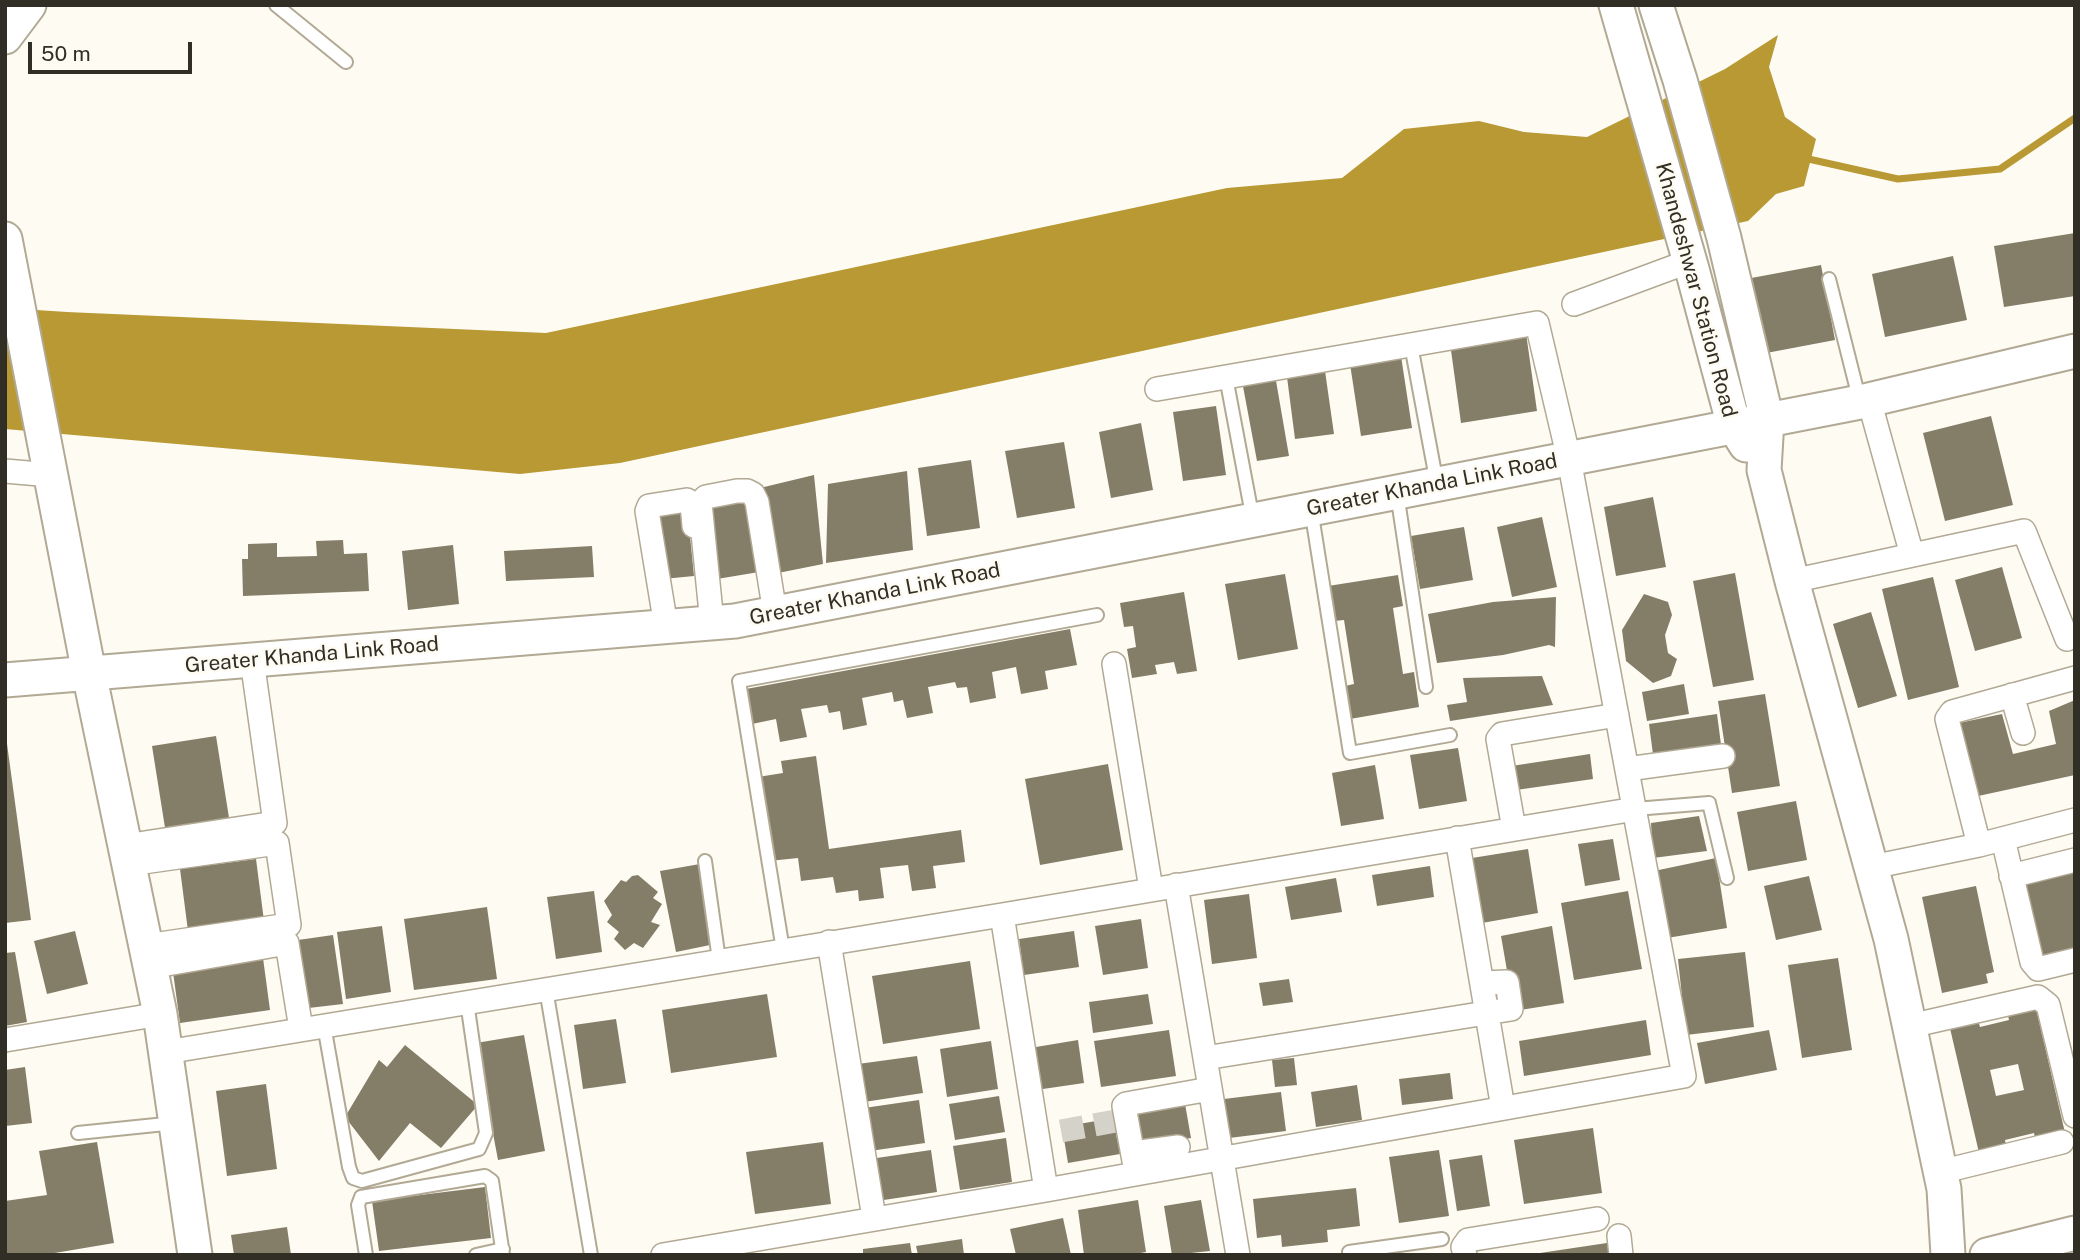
<!DOCTYPE html>
<style>
body{margin:0}
#map{position:relative;width:2080px;height:1260px;overflow:hidden;background:#fefbf2;font-family:"Public Sans",sans-serif}
canvas{display:block}
.frame{position:absolute;inset:0;border:7px solid #312e26;pointer-events:none}
.scale{position:absolute;left:28px;top:42px;width:164px;height:32px;box-sizing:border-box;border:4px solid #312e26;border-top:0;padding-left:9px;font-size:21px;line-height:24px;white-space:nowrap;color:#312e26;-webkit-text-stroke:5px #fefbf2;paint-order:stroke}
</style>
<div id="map">
<canvas width="2080" height="1260"></canvas>
<div class="frame"></div>
<div class="scale">50 m</div>
</div>
<script>
const ctx = document.querySelector('canvas').getContext('2d');
ctx.lineJoin = 'round';
function paint(path, color) { ctx.fillStyle = color; ctx.fill(path, 'evenodd'); }
const poly = rows => new Path2D(rows.map(r => 'M' + r).join(''));
function trace(path, color, width, dash) { ctx.strokeStyle = color; ctx.lineWidth = width; ctx.lineCap = dash ? 'butt' : 'round'; ctx.setLineDash(dash || []); ctx.stroke(path); }
function label(font, color, halo, rows, align = 'center') {
  ctx.font = font + ' "Public Sans",sans-serif'; ctx.lineWidth = 5; ctx.setLineDash([]); ctx.textBaseline = 'middle'; ctx.strokeStyle = halo; ctx.fillStyle = color; for (const [text, x, y, turn = 0] of rows) {
    ctx.save(); ctx.translate(x, y); ctx.rotate((+turn || 0) * Math.PI / 180); ctx.textAlign = isNaN(turn) ? turn : align; if (halo) ctx.strokeText(text, 0, 0); ctx.fillText(text, 0, 0); ctx.restore();
  }
}
const water = poly([
 [1778,35,1769,67,1785,117,1816,139,1804,186,1776,194,1748,221,620,463,520,474,5,429,5,308,67,312,546,333,1227,188,1342,178,1404,129,1479,121,1524,132,1587,137,1725,69]
]);
const stream = poly([
 [1804,158,1898,179,2000,169,2075,118]
]);
const building = poly([
 [2075,233,2075,296,2004,307,1994,246],
 [1953,256,1967,320,1885,337,1872,274],
 [1821,265,1835,340,1761,354,1746,279],
 [1526,333,1537,411,1461,423,1450,343],
 [1401,356,1412,428,1361,436,1350,364],
 [1325,371,1334,434,1295,439,1287,377],
 [1275,375,1289,456,1257,461,1242,381],
 [1216,406,1226,475,1183,481,1173,412],
 [1991,416,2013,505,1945,521,1923,433],
 [1141,423,1153,490,1111,498,1099,432],
 [1064,442,1075,508,1017,518,1005,451],
 [971,460,980,528,927,536,918,468],
 [907,471,913,550,826,563,828,484],
 [814,475,823,564,773,574,760,488],
 [1653,497,1666,567,1616,576,1604,507],
 [751,499,765,571,717,579,705,503],
 [687,506,694,576,663,579,651,512],
 [1542,517,1557,587,1512,597,1497,527],
 [1464,527,1473,580,1420,589,1411,536],
 [343,540,344,554,367,553,369,591,243,596,242,559,248,559,248,544,277,543,277,557,317,556,316,541],
 [453,545,459,604,408,610,402,551],
 [592,546,594,577,506,581,504,551],
 [2002,567,2022,638,1975,651,1955,580],
 [1735,573,1754,680,1713,687,1693,581],
 [1285,574,1298,649,1238,660,1225,584],
 [1398,575,1403,606,1393,608,1403,674,1414,672,1419,707,1350,719,1345,686,1354,684,1344,620,1334,621,1328,586],
 [1933,577,1959,687,1908,700,1882,589],
 [1184,592,1197,671,1177,674,1174,662,1155,665,1157,674,1132,678,1127,649,1136,647,1133,626,1124,627,1120,603],
 [1644,594,1668,602,1672,615,1665,635,1668,653,1677,659,1671,676,1653,683,1626,661,1622,630],
 [1556,597,1555,647,1549,645,1503,655,1437,663,1428,614,1493,602],
 [1871,612,1897,696,1858,708,1833,624],
 [1070,629,1077,665,1045,671,1048,689,1021,694,1016,667,992,672,996,698,970,703,967,687,957,688,955,682,928,687,933,713,907,718,903,700,894,702,892,692,862,698,867,725,843,730,840,711,829,713,827,705,801,709,807,737,780,742,776,719,752,724,746,689],
 [1542,676,1553,705,1450,721,1447,705,1467,702,1463,678],
 [1684,684,1689,714,1647,721,1642,692],
 [1765,694,1780,786,1732,793,1718,701],
 [2075,700,2075,775,1969,798,1954,724,2002,714,2013,754,2056,744,2049,711],
 [1717,714,1722,752,1654,762,1649,724],
 [5,729,31,920,5,923],
 [216,736,230,824,166,834,152,746],
 [1458,748,1467,801,1419,809,1410,755],
 [1590,754,1593,779,1509,791,1505,767],
 [816,756,829,849,961,830,965,862,933,866,936,888,912,891,908,865,880,868,884,898,859,901,858,890,836,893,833,877,801,881,798,858,769,861,758,777,783,773,781,761],
 [1108,764,1123,850,1040,865,1025,779],
 [1375,765,1384,819,1341,826,1332,773],
 [1796,801,1807,860,1748,871,1737,812],
 [1699,816,1707,851,1653,858,1651,823],
 [1613,839,1620,880,1585,886,1578,844],
 [1528,849,1538,913,1482,923,1472,858],
 [1716,858,1727,928,1667,938,1654,871],
 [256,859,264,921,188,931,180,869],
 [700,864,715,944,676,952,660,871],
 [1430,866,1434,897,1377,906,1372,875],
 [2075,869,2075,955,2036,964,2016,883],
 [638,875,658,892,653,898,662,904,651,922,660,925,643,948,634,943,625,950,614,939,619,932,607,922,612,915,604,901,621,880,626,882,632,876],
 [1809,876,1822,930,1776,940,1764,886],
 [1336,878,1342,912,1291,920,1285,887],
 [1976,886,1994,972,1986,974,1988,983,1942,993,1922,897],
 [594,891,602,952,556,959,547,897],
 [1628,891,1642,969,1574,980,1561,903],
 [1249,894,1257,958,1212,964,1204,900],
 [487,907,497,979,414,990,404,919],
 [1141,919,1148,968,1103,975,1095,926],
 [382,926,391,992,346,999,337,932],
 [1552,926,1564,1003,1514,1011,1501,936],
 [75,931,88,984,47,994,34,941],
 [1074,931,1079,967,1024,975,1019,939],
 [333,935,343,1004,300,1009,291,941],
 [15,952,27,1022,5,1026,5,953],
 [1745,952,1754,1027,1686,1035,1678,959],
 [263,958,270,1010,180,1023,173,972],
 [1838,958,1852,1050,1802,1058,1788,965],
 [970,961,980,1029,883,1044,872,976],
 [1289,979,1293,1002,1263,1006,1259,983],
 [767,994,777,1057,671,1073,662,1010],
 [1148,994,1153,1024,1093,1033,1089,1002],
 [2035,1004,2066,1137,2036,1144,2034,1133,2005,1140,2007,1151,1980,1157,1949,1024,1977,1017,1980,1027,2009,1020,2007,1011],
 [2018,1064,2024,1090,1996,1096,1990,1070],
 [616,1019,626,1083,583,1089,574,1025],
 [1646,1020,1651,1055,1524,1076,1519,1041],
 [1169,1030,1176,1076,1101,1087,1094,1041],
 [1769,1030,1777,1070,1705,1084,1697,1043],
 [524,1035,545,1151,498,1160,476,1043],
 [1078,1040,1084,1083,1036,1090,1030,1048],
 [991,1041,998,1089,947,1097,940,1049],
 [405,1045,478,1105,441,1148,410,1123,379,1161,345,1117,379,1060,387,1067],
 [917,1056,923,1093,864,1102,858,1064],
 [1294,1058,1297,1085,1275,1087,1272,1060],
 [25,1067,32,1123,5,1126,5,1070],
 [1450,1073,1453,1099,1402,1105,1399,1079],
 [266,1084,277,1169,227,1176,216,1091],
 [1357,1085,1362,1120,1316,1127,1311,1092],
 [1281,1092,1286,1131,1229,1138,1224,1099],
 [999,1096,1005,1132,955,1140,949,1104],
 [1184,1098,1191,1138,1134,1148,1127,1108],
 [919,1100,925,1143,870,1151,864,1108],
 [1113,1118,1120,1154,1068,1163,1062,1127],
 [1593,1128,1602,1193,1524,1204,1514,1140],
 [1006,1138,1012,1182,960,1190,953,1146],
 [97,1142,114,1243,43,1255,5,1255,5,1201,47,1195,39,1151],
 [823,1142,831,1204,755,1214,746,1152],
 [931,1150,937,1192,877,1201,870,1159],
 [1439,1150,1449,1216,1399,1223,1389,1157],
 [1482,1155,1490,1206,1457,1211,1449,1160],
 [485,1187,491,1238,379,1251,372,1201],
 [1356,1188,1360,1226,1327,1230,1328,1242,1282,1247,1281,1235,1257,1238,1253,1199],
 [1138,1200,1146,1252,1130,1255,1084,1255,1078,1210],
 [1201,1200,1210,1251,1172,1255,1164,1206],
 [1063,1218,1071,1255,1016,1255,1010,1229],
 [287,1227,291,1255,234,1255,231,1235],
 [962,1239,964,1255,918,1255,916,1246],
 [910,1243,912,1255,863,1255,863,1249],
 [1607,1243,1609,1255,1540,1255,1540,1253]
]);
const streetTunnel = poly([
 [1061,1131,1116,1121]
]);
const lane = poly([
 [276,5,346,62],
 [1829,279,1860,402],
 [1411,345,1437,484],
 [1226,377,1253,520],
 [1397,493,1426,687],
 [1311,509,1350,753,1450,735],
 [1635,809,1709,803,1727,878],
 [705,861,719,960],
 [783,950,739,681,1097,615],
 [546,989,591,1255],
 [324,1025,349,1167,353,1178,362,1181,479,1149,486,1133,467,1002],
 [78,1133,175,1123],
 [366,1255,358,1205,361,1197,485,1176,492,1181,503,1255],
 [476,1255,503,1249],
 [1350,1255,1349,1252,1442,1239]
]);
const street = poly([
 [1574,304,1690,261],
 [1869,400,1912,555],
 [5,471,51,475],
 [1792,581,2024,531,2067,639],
 [712,623,700,503,706,497,737,491,747,491,753,494,757,502,775,613],
 [666,626,647,511,649,506,687,500,692,504,694,526],
 [1114,664,1151,889],
 [2012,695,2023,733],
 [1627,769,1723,756],
 [1514,829,1498,739,1502,734,1617,715],
 [1457,838,1503,1108],
 [2003,839,2032,962,2038,969,2075,960],
 [1979,845,1947,719,1952,712,2075,678],
 [125,846,275,823,252,660],
 [129,864,277,843,289,925,146,946],
 [1872,867,1979,845,2075,820],
 [2011,876,2075,860],
 [1176,885,1238,1255],
 [1002,915,1046,1190],
 [829,942,874,1218],
 [150,967,287,943,301,1029],
 [1910,1026,2038,997,2048,1005,2075,1116],
 [5,1040,160,1014],
 [166,1052,1002,915,1635,809],
 [1205,1058,1511,1009,1507,982,1482,983],
 [1133,1153,1178,1147],
 [1136,1172,1124,1106,1126,1104,1210,1089],
 [1940,1172,2062,1142],
 [1619,1236,1621,1255],
 [663,1255,1046,1190,1684,1076,1569,459,1537,323,1157,389],
 [1465,1255,1463,1247,1468,1240,1597,1219]
]);
const secondary = poly([
 [1616,5,1692,269,1734,426,1746,445],
 [1656,5,1680,80,1724,238,1767,420,1764,470,1792,581,1891,939,1944,1189,1948,1255],
 [5,37,29,5],
 [5,239,89,673,160,1014,195,1255],
 [5,680,735,621,1860,402,2075,351],
 [1987,1255,2075,1233]
]);
const streetNames = [
 ["Khandeshwar Station Road",1696,290,75],
 ["Greater Khanda Link Road",1432,485,-11],
 ["Greater Khanda Link Road",875,594,-11],
 ["Greater Khanda Link Road",312,655,-5]
];
paint(water, '#b89934');
trace(stream, '#b89934', 7);
paint(building, '#847d68');
trace(streetTunnel, '#d5d2c9', 23, [23, 11]);
trace(lane, '#b1a994', 16);
trace(street, '#b1a994', 26);
trace(secondary, '#b1a994', 37);
trace(lane, '#fff', 12);
trace(street, '#fff', 23);
trace(secondary, '#fff', 33);
label('21px', '#312e26', '#fefbf2', streetNames);
</script>
